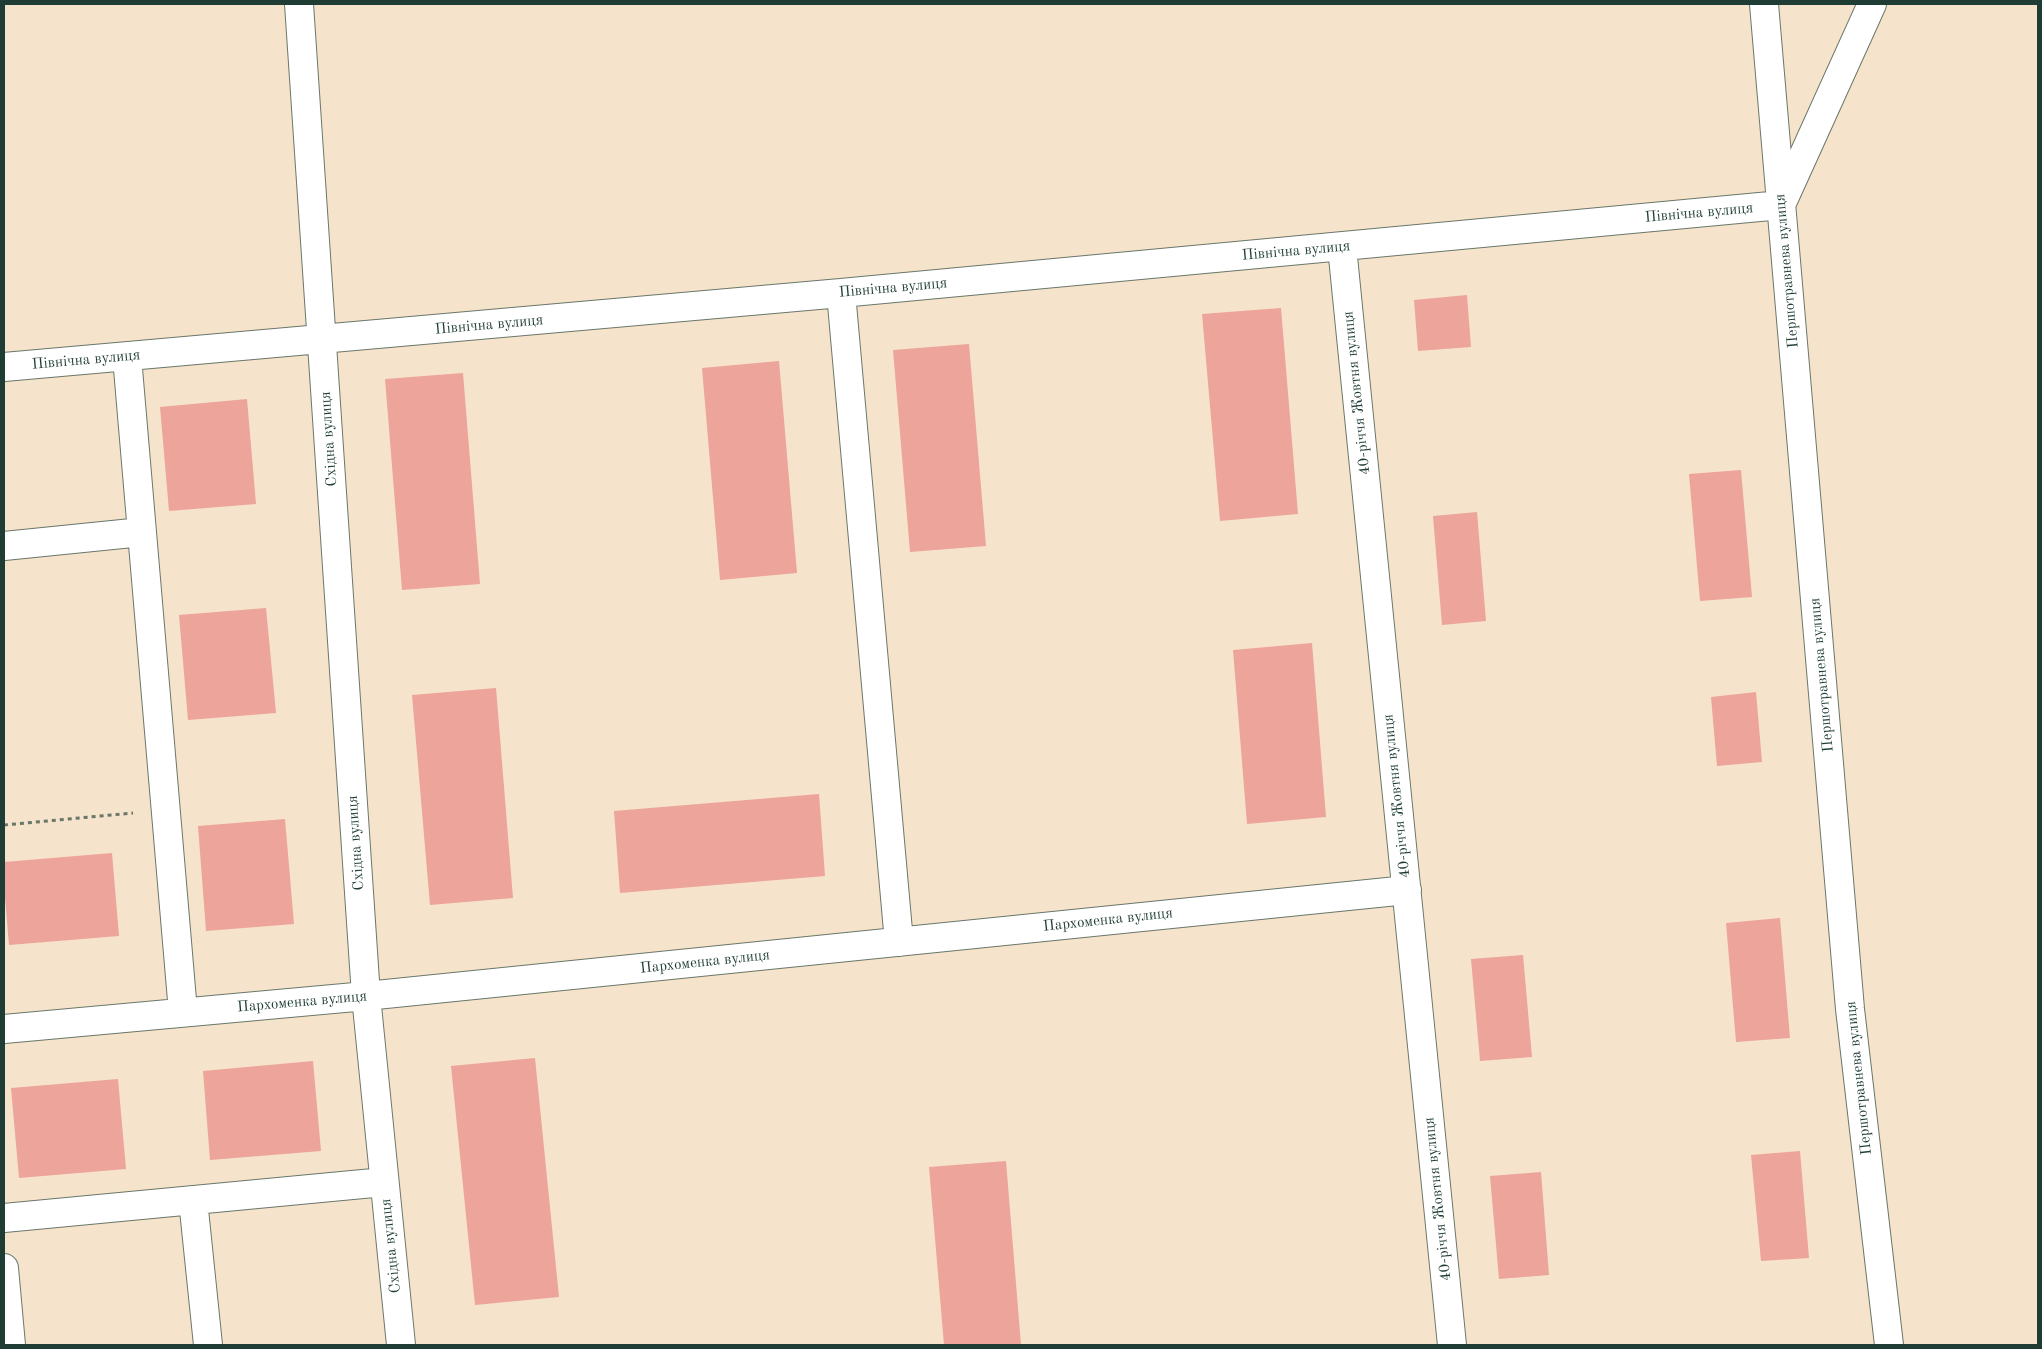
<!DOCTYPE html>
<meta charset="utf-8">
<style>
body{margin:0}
#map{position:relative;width:2042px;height:1349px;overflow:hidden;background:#f5e3cb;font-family:"Old Standard TT",serif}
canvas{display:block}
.frame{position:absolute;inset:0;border:5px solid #1f3d34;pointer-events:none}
</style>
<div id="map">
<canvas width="2042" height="1349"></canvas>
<div class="frame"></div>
</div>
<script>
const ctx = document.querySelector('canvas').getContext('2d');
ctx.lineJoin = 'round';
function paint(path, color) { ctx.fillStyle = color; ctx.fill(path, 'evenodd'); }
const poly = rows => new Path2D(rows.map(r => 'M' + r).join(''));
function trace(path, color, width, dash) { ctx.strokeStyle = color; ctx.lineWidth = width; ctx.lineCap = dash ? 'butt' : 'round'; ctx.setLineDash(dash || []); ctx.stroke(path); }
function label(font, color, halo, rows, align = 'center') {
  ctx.font = font + ' "Old Standard TT",serif'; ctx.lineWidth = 5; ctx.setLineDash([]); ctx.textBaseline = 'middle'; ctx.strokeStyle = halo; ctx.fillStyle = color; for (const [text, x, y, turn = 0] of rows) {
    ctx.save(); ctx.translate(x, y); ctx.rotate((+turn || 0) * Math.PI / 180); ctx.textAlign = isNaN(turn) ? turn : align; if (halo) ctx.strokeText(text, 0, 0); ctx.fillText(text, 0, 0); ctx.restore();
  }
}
const building = poly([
 [1467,295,1471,347,1418,351,1414,300],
 [1281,308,1298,514,1220,521,1202,314],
 [969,344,986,546,910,552,893,350],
 [779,361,797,573,720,580,702,368],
 [463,373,480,584,402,590,385,379],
 [247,399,256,504,169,511,160,407],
 [1741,470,1752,597,1700,601,1689,474],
 [1477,512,1486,621,1442,625,1433,516],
 [266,608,276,713,188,720,179,615],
 [1312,643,1326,817,1247,824,1233,650],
 [496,688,513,898,430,905,412,695],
 [1756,692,1762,762,1717,766,1711,697],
 [819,794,825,876,620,893,614,811],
 [285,819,294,924,206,931,198,826],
 [112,853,119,936,9,945,4,886,4,862],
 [1780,918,1790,1038,1736,1042,1726,923],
 [1523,955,1532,1057,1480,1061,1471,959],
 [535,1058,559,1297,475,1305,451,1066],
 [313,1061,321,1151,210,1160,203,1071],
 [118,1079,126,1169,19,1178,11,1088],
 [1800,1151,1809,1258,1761,1261,1751,1155],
 [1006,1161,1021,1345,944,1345,929,1167],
 [1541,1172,1549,1275,1499,1279,1490,1176]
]);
const path = poly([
 [4,825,133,813]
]);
const minor = poly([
 [299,4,366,996,401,1345],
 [1764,4,1850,1009,1889,1345],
 [1342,247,1452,1345],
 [841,293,899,942],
 [127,357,183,1012],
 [4,367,841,293,1781,205,1872,4],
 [4,546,142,532],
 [4,1029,366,996,1407,890],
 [193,1200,208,1345],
 [4,1218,384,1182],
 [4,1268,11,1345]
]);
const streetNames = [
 ["Північна вулиця",1699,213,-5],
 ["Північна вулиця",1296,251,-5],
 ["Першотравнева вулиця",1787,271,-95],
 ["Північна вулиця",893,288,-5],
 ["Північна вулиця",489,325,-5],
 ["Північна вулиця",86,360,-5],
 ["40-річчя Жовтня вулиця",1357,393,-96],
 ["Східна вулиця",329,439,-94],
 ["Першотравнева вулиця",1822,675,-95],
 ["40-річчя Жовтня вулиця",1397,796,-96],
 ["Східна вулиця",356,843,-94],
 ["Пархоменка вулиця",1108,920,-6],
 ["Пархоменка вулиця",705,962,-6],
 ["Пархоменка вулиця",302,1002,-5],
 ["Першотравнева вулиця",1859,1078,-96],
 ["40-річчя Жовтня вулиця",1438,1199,-96],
 ["Східна вулиця",391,1246,-96]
];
paint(building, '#eda49b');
trace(minor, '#6a7769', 30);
trace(path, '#6a7769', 3, [4, 4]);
trace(minor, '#fff', 28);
label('15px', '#1f3d34', '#fff', streetNames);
</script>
